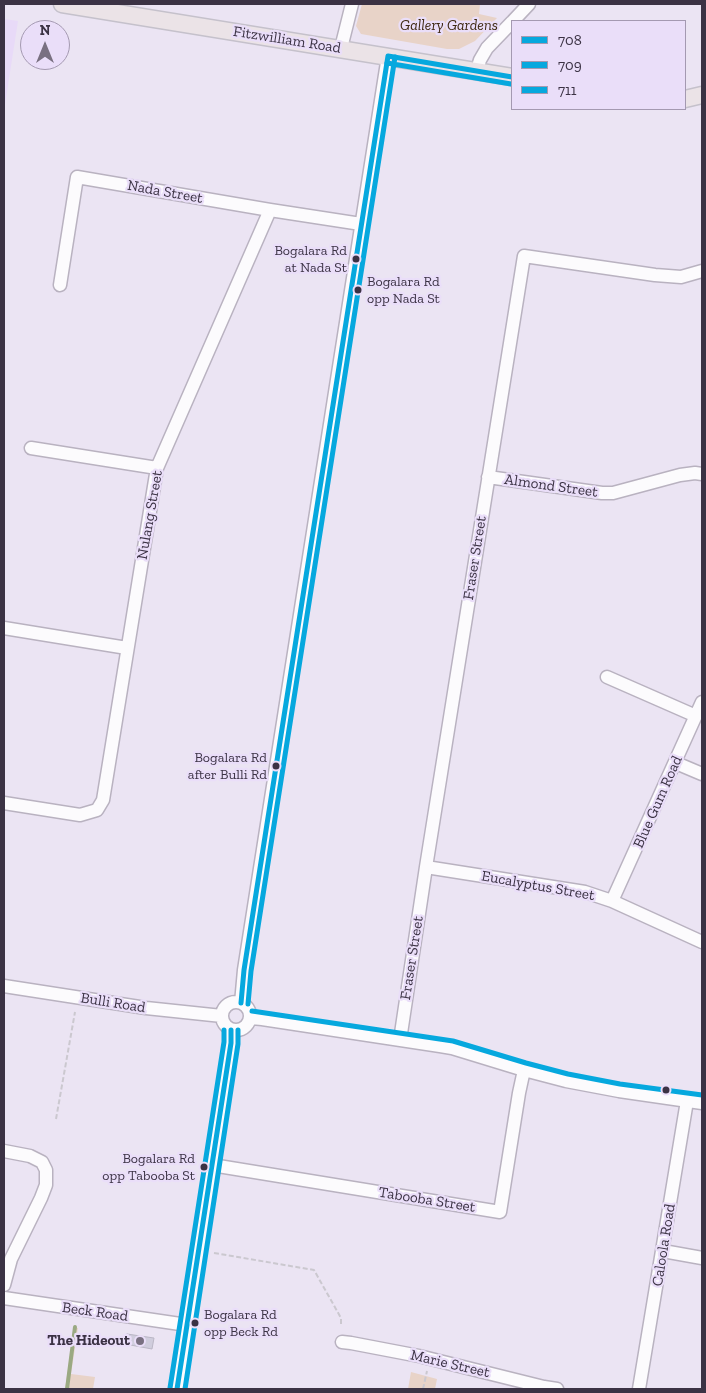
<!DOCTYPE html>
<style>
body{margin:0}
#map{position:relative;width:706px;height:1393px;overflow:hidden;background:#ebe4f3;font-family:"Zilla Slab",serif}
canvas{display:block}
.frame{position:absolute;inset:0;border:5px solid #3b3244;pointer-events:none}
.legend{position:absolute;left:511px;top:20px;width:175px;height:90px;box-sizing:border-box;background:#eadef9;border:1px solid #a499b1;margin:0;padding:6px 9px;list-style:none;font-size:15px;color:#3b3244}
.legend li{display:flex;align-items:center;gap:10px;height:25px}
.legend b{width:25px;border:1px solid #a499b1}
.north{position:absolute;left:20px;top:20px;width:50px;height:50px;box-sizing:border-box;background:#eadef9;border:1px solid #a499b1;border-radius:50%;rotate:0deg;font-size:14px;font-weight:700;line-height:20px;text-align:center;color:#3b3244}
.north::after{content:'';display:block;margin:auto;width:18px;height:22px;background:#797081;clip-path:polygon(50% 0,100% 100%,50% 72%,0 100%)}
</style>
<div id="map">
<canvas width="706" height="1393"></canvas>
<div class="frame"></div>
<ul class="legend">
<li><b style="height:6px;background:#06a8de"></b>708</li>
<li><b style="height:6px;background:#06a8de"></b>709</li>
<li><b style="height:6px;background:#06a8de"></b>711</li>
</ul>
<div class="north">N</div>
</div>
<script>
const ctx = document.querySelector('canvas').getContext('2d');
ctx.lineJoin = 'round';
function paint(path, color) { ctx.fillStyle = color; ctx.fill(path, 'evenodd'); }
const poly = rows => new Path2D(rows.map(r => 'M' + r).join(''));
function trace(path, color, width, dash) { ctx.strokeStyle = color; ctx.lineWidth = width; ctx.lineCap = dash ? 'butt' : 'round'; ctx.setLineDash(dash || []); ctx.stroke(path); }
function label(font, color, halo, rows, align = 'center') {
  ctx.font = font + ' "Zilla Slab",serif'; ctx.lineWidth = 4.5; ctx.setLineDash([]); ctx.textBaseline = 'middle'; ctx.strokeStyle = halo; ctx.fillStyle = color; for (const [text, x, y, turn = 0] of rows) {
    ctx.save(); ctx.translate(x, y); ctx.rotate((+turn || 0) * Math.PI / 180); ctx.textAlign = isNaN(turn) ? turn : align; if (halo) ctx.strokeText(text, 0, 0); ctx.fillText(text, 0, 0); ctx.restore();
  }
}
const built = poly([
 [4,19,18,21,4,111]
]);
const green = poly([
 [362,4,480,4,479,14,497,18,475,41,459,49,447,49,361,34,356,26],
 [74,1328,78,1328,71,1374,95,1377,93,1389,65,1389],
 [411,1372,437,1379,435,1389,408,1389]
]);
const stream = poly([
 [67,1389,75,1327]
]);
const building = poly([
 [127,1334,154,1338,152,1349,125,1344,127,1334]
]);
const path = poly([
 [56,1119,75,1012],
 [214,1253,314,1270,341,1318,341,1325],
 [423,1389,427,1371]
]);
const minor = poly([
 [513,21,529,4],
 [341,48,352,4],
 [477,70,480,60,487,48,512,22],
 [60,285,77,177,270,210,361,224],
 [31,448,157,468],
 [488,477,602,493,613,493,680,475,695,473,702,474],
 [4,628,127,648],
 [607,677,696,716],
 [676,763,702,774],
 [4,803,80,815,97,810,103,800,157,468,270,210],
 [426,867,585,892,612,901,702,942],
 [612,901,702,702],
 [4,986,146,1008,222,1016],
 '222 1016a14 14 0 1 1 28 0a14 14 0 1 1-28 0Z',
 [241,1003,244,970,388,56],
 [251,1018,262,1019,440,1046,452,1048,524,1070,566,1081,619,1091,702,1103],
 [400,1040,426,867,524,256,655,275,681,277,702,271],
 [4,1151,30,1156,42,1162,46,1170,46,1185,41,1198,11,1259,4,1285],
 [212,1165,500,1212,519,1093,524,1070],
 [663,1251,702,1258],
 [4,1298,187,1325],
 [342,1342,351,1343,419,1356,544,1387,557,1389],
 [177,1389,212,1165,231,1043,231,1030],
 [639,1389,687,1101]
]);
const major = poly([
 [62,4,512,77],
 [685,99,702,95]
]);
const bus1 = poly([
 [388,56,512,77],
 [241,1003,244,970,388,56],
 [177,1389,231,1043,231,1030]
]);
const bus2 = poly([
 [387,63,511,84],
 [248,1004,251,971,395,57],
 [185,1389,238,1044,238,1030]
]);
const bus3 = poly([
 [252,1011,453,1041,526,1063,568,1074,620,1084,702,1095],
 [170,1388,224,1042,224,1030]
]);
const markers = [
 [356,259,4.5,"#3b3244"],
 [358,290,4.5,"#3b3244"],
 [276,766,4.5,"#3b3244"],
 [666,1090,4.5,"#3b3244"],
 [204,1167,4.5,"#3b3244"],
 [195,1323,4.5,"#3b3244"],
 [140,1341,5,"#797081"]
];
const busNames = [
 ["Bogalara Rd",347,251],
 ["at Nada St",347,268],
 ["Bogalara Rd",367,282,"left"],
 ["opp Nada St",367,299,"left"],
 ["Bogalara Rd",267,758],
 ["after Bulli Rd",267,775],
 ["Bogalara Rd",195,1159],
 ["opp Tabooba St",195,1176],
 ["Bogalara Rd",204,1315,"left"],
 ["opp Beck Rd",204,1332,"left"]
];
const parkNames = [
 ["Gallery Gardens",449,26]
];
const streetNames = [
 ["Fitzwilliam Road",287,40,9],
 ["Nada Street",165,192,10],
 ["Almond Street",551,486,8],
 ["Nulang Street",150,515,-80],
 ["Fraser Street",475,558,-81],
 ["Blue Gum Road",658,802,-66],
 ["Eucalyptus Street",538,886,10],
 ["Fraser Street",412,958,-81],
 ["Bulli Road",113,1003,9],
 ["Tabooba Street",427,1200,9],
 ["Caloola Road",664,1245,-81],
 ["Beck Road",95,1312,8],
 ["Marie Street",450,1364,13]
];
const poiNames = [
 ["The Hideout",130,1341]
];
paint(built, '#e8daf8');
paint(green, '#e8d3c8');
trace(stream, '#9aa982', 4);
paint(building, '#d0cddd');
trace(building, '#bab6c5', 1);
trace(minor, '#b9b2c0', 15);
trace(major, '#c5c1cb', 19);
trace(path, '#cbc8cf', 2, [5, 2.5]);
trace(minor, '#fcfbfd', 12);
trace(major, '#ebe3e7', 16);
trace(bus1, '#06a8de', 5);
trace(bus2, '#06a8de', 5);
trace(bus3, '#06a8de', 5);
for (const [x, y, r, color] of markers) { const dot = new Path2D(); dot.arc(x, y, r, 0, 2 * Math.PI); ctx.fillStyle = color; ctx.fill(dot); trace(dot, '#eadef9', 2); }
label('14px', '#3b3244', '#eadef9', busNames, 'right');
label('italic 15px', '#3e2811', '#eadef9', parkNames);
label('15px', '#3b3244', '#eadef9', streetNames);
label('bold 15px', '#3b3244', '#eadef9', poiNames, 'right');
</script>
